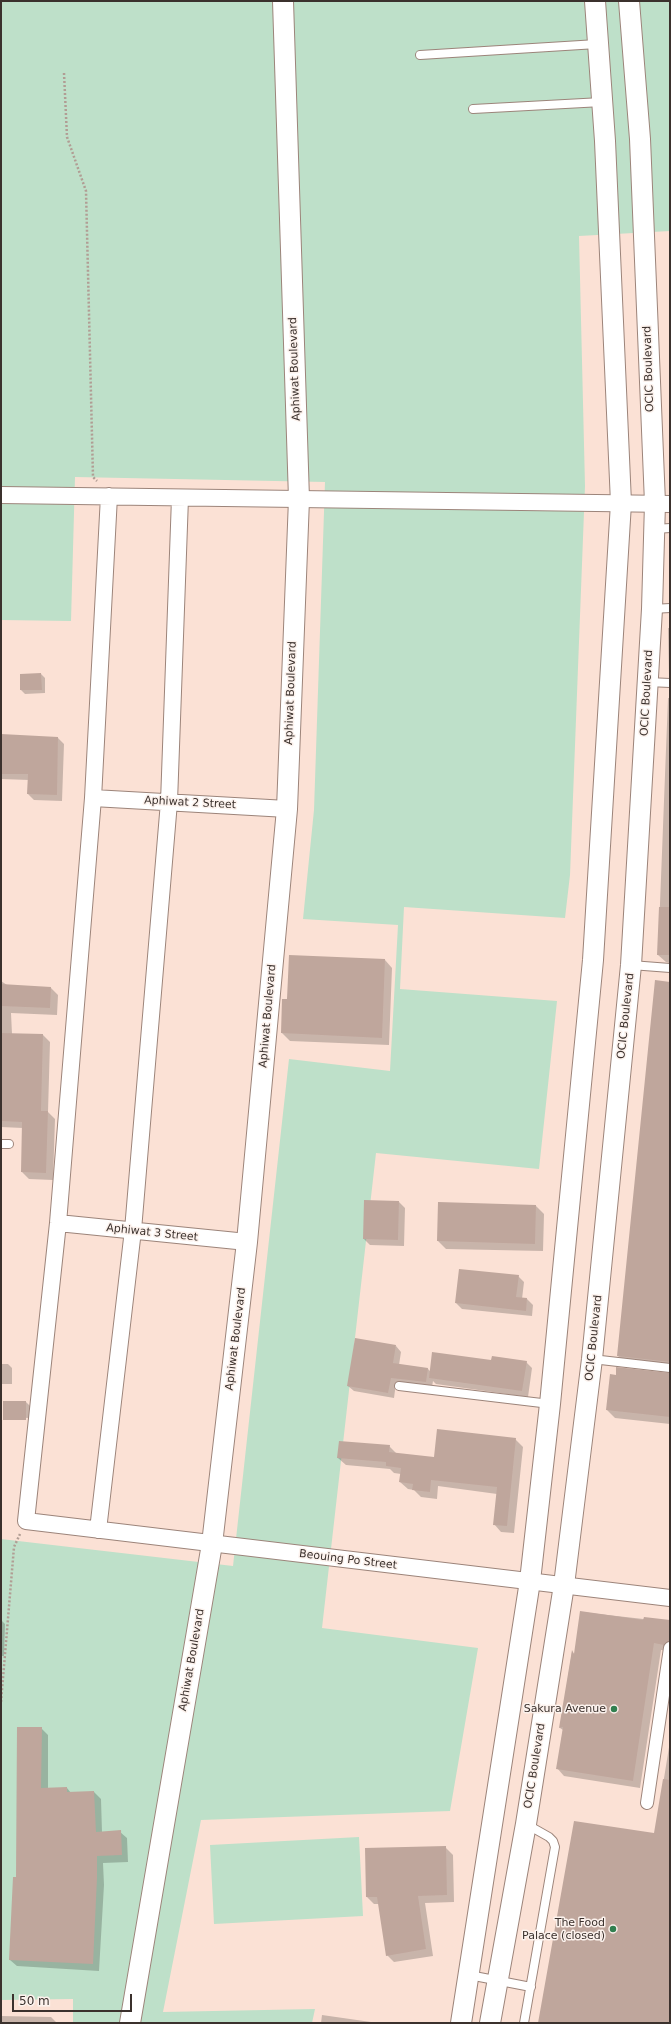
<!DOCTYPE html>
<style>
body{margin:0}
#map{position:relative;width:671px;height:2024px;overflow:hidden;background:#fbe1d5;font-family:"DejaVu Sans",sans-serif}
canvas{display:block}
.frame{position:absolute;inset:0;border:2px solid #3b312d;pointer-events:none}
.scale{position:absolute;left:12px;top:1994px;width:120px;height:18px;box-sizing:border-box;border:2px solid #3b312d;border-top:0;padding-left:5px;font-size:12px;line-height:14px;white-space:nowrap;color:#3b312d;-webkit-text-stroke:3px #fcf2ed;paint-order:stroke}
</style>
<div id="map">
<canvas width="671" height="2024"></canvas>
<div class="frame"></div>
<div class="scale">50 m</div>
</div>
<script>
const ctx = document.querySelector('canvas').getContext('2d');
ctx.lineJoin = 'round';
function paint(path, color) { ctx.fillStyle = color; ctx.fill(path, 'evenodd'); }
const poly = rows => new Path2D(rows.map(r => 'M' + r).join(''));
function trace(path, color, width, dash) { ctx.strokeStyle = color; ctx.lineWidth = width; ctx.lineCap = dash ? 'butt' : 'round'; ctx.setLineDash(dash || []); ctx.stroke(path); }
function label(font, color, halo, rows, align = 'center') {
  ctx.font = font + ' "DejaVu Sans",sans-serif'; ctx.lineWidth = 3; ctx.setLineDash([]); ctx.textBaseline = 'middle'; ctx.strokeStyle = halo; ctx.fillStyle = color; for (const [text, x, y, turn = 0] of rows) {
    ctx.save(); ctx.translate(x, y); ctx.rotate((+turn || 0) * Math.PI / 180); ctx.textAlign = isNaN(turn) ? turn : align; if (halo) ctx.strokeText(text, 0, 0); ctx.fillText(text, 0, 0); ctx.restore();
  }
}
const green = poly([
 [1,1,670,1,670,231,579,236,585,486,570,875,565,918,404,907,400,989,557,1001,539,1169,376,1153,322,1628,478,1648,450,1811,201,1820,163,2012,315,2009,312,2023,73,2023,73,1999,1,2000,1,1539,233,1566,289,1059,390,1071,398,925,303,919,314,810,325,482,75,477,71,621,1,620],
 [359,1837,363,1916,214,1924,210,1845]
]);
const shadow = poly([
 [668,628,670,628,670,677,669,676],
 [41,674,45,678,45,693,25,694,21,690],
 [668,698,670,698,670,963,666,962,658,955],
 [1,735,58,738,64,744,62,801,34,800,28,794,29,780,1,779],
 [385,960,392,968,389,1045,290,1041,282,1033],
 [1,981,7,985,51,988,58,995,57,1015,11,1013,12,1034,43,1035,50,1042,48,1112,55,1119,53,1180,29,1179,22,1172,23,1128,1,1127],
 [670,983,670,1369,626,1364,618,1356],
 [399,1202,405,1208,404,1246,370,1245,364,1239],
 [536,1206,544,1214,543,1251,446,1249,438,1241],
 [518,1276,524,1282,522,1299,527,1299,533,1305,532,1316,462,1309,456,1303],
 [396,1346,401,1352,399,1365,428,1369,431,1372,492,1362,526,1362,532,1368,528,1397,436,1384,433,1381,432,1387,396,1383,394,1398,354,1391,348,1386],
 [1,1364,8,1364,12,1368,12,1384,1,1384],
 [670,1374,670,1424,615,1418,607,1410],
 [26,1402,30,1406,29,1418,8,1417],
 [515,1439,523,1447,514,1533,501,1532,494,1524,497,1494,438,1486,437,1499,421,1497,414,1490,408,1489,400,1482,401,1474,394,1473,390,1469,346,1465,338,1458,389,1446,397,1454,435,1458],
 [581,1612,670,1622,670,1651,661,1650,640,1788,564,1776,557,1768,563,1730,560,1728,572,1652,575,1655],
 [1,1620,5,1624,4,1656,1,1656],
 [41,1728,48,1735,48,1789,67,1788,71,1793,94,1792,101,1799,102,1832,120,1832,127,1838,128,1862,103,1863,104,1885,99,1971,17,1966,10,1960,17,1878],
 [670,1741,670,2023,539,2023,655,1834],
 [445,1847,453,1855,454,1902,425,1903,433,1956,394,1962,387,1955,379,1904,374,1904,367,1897],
 [322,2015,378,2023,321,2023],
 [1,2016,51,2017,57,2023,1,2023]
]);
const building = poly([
 [41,673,42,690,20,690,20,674],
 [1,734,58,737,57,795,27,794,28,774,1,774],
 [659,907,670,907,670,955,657,955],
 [289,955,385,959,382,1038,281,1033,282,999,287,999],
 [655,980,670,982,670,1362,617,1356],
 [1,984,51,987,50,1008,1,1006],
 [1,1033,43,1034,41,1111,48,1111,46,1173,21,1172,22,1122,1,1121],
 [364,1200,399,1201,398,1240,363,1239],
 [438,1202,536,1205,535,1244,437,1241],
 [459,1269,519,1275,516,1297,527,1298,526,1311,455,1303],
 [355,1338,396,1345,393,1363,428,1368,426,1382,391,1378,388,1393,347,1386],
 [432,1352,491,1360,492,1356,527,1361,522,1391,429,1378],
 [616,1367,670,1373,670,1417,606,1410,610,1374,616,1375],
 [3,1401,26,1401,26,1420,3,1420],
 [437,1429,516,1438,507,1526,493,1525,497,1487,431,1480,430,1492,412,1490,413,1484,399,1482,401,1468,386,1466,386,1462,337,1458,339,1441,390,1445,389,1452,434,1457],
 [580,1611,643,1620,644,1617,670,1620,670,1641,664,1645,654,1643,633,1781,556,1769,563,1727,559,1728,572,1650,574,1654],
 [17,1727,42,1727,41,1788,67,1787,67,1792,94,1791,96,1832,121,1830,122,1855,97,1856,97,1878,93,1964,9,1960,13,1877,16,1877],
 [663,1779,670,1780,670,2023,538,2023,574,1821,654,1833],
 [446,1846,447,1895,418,1896,426,1949,386,1956,377,1897,366,1897,365,1848]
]);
const path = poly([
 [64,73,67,137,86,191,93,477,97,481],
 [1,1702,14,1547,20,1534]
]);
const service = poly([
 [420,55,597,44],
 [473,109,602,102],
 [655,529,670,528],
 [652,609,670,608],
 [648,682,670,683],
 [631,965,670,968],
 [1,1144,9,1144],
 [592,1359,670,1368],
 [399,1386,550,1404],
 [469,1975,531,1987],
 [524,2023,555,1847,553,1841,549,1837,526,1824]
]);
const pedestrian = poly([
 [647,1803,670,1648]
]);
const minor = poly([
 [1,495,670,504],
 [109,496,93,798,58,1223,26,1521,670,1598],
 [93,798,287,809],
 [58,1223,247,1242],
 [98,1530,133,1230,169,802,180,498]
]);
const tertiary = poly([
 [130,2023,212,1544,247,1242,287,809,299,499,283,1],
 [461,2023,530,1581,550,1404,593,960,621,503,605,141,595,1],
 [490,2023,526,1824,564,1585,592,1359,631,965,652,609,655,503,640,139,629,1]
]);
const markers = [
 [614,1709,4,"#317f4f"],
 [613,1929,4,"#317f4f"]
];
const streetNames = [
 ["Aphiwat Boulevard",295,369,-92],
 ["OCIC Boulevard",649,369,-92],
 ["Aphiwat Boulevard",291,693,-88],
 ["OCIC Boulevard",647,693,-87],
 ["Aphiwat 2 Street",190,803,3],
 ["Aphiwat Boulevard",268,1016,-85],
 ["OCIC Boulevard",626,1016,-84],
 ["Aphiwat 3 Street",152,1233,6],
 ["OCIC Boulevard",594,1338,-84],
 ["Aphiwat Boulevard",236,1339,-83],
 ["Beouing Po Street",348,1560,7],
 ["Aphiwat Boulevard",192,1660,-80],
 ["OCIC Boulevard",535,1766,-81]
];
const poiNames = [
 ["Sakura Avenue",606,1709],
 ["The Food",605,1923],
 ["Palace (closed)",605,1936]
];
paint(green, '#bee0c9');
paint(shadow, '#0003');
paint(building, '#bfa69c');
trace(service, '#9c847a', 10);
trace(pedestrian, '#9c847a', 14);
trace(minor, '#9c847a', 18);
trace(tertiary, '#9c847a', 22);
trace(path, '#b19d94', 2.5, [2, 2]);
trace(service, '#fff', 8);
trace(pedestrian, '#fff', 12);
trace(minor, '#fff', 16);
trace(tertiary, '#fff', 20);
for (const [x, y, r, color] of markers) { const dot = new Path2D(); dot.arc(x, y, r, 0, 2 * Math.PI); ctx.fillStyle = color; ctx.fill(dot); trace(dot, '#fcf2ed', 1.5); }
label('11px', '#3b312d', '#fcf2ed', streetNames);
label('11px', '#3b312d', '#fcf2ed', poiNames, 'right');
</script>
